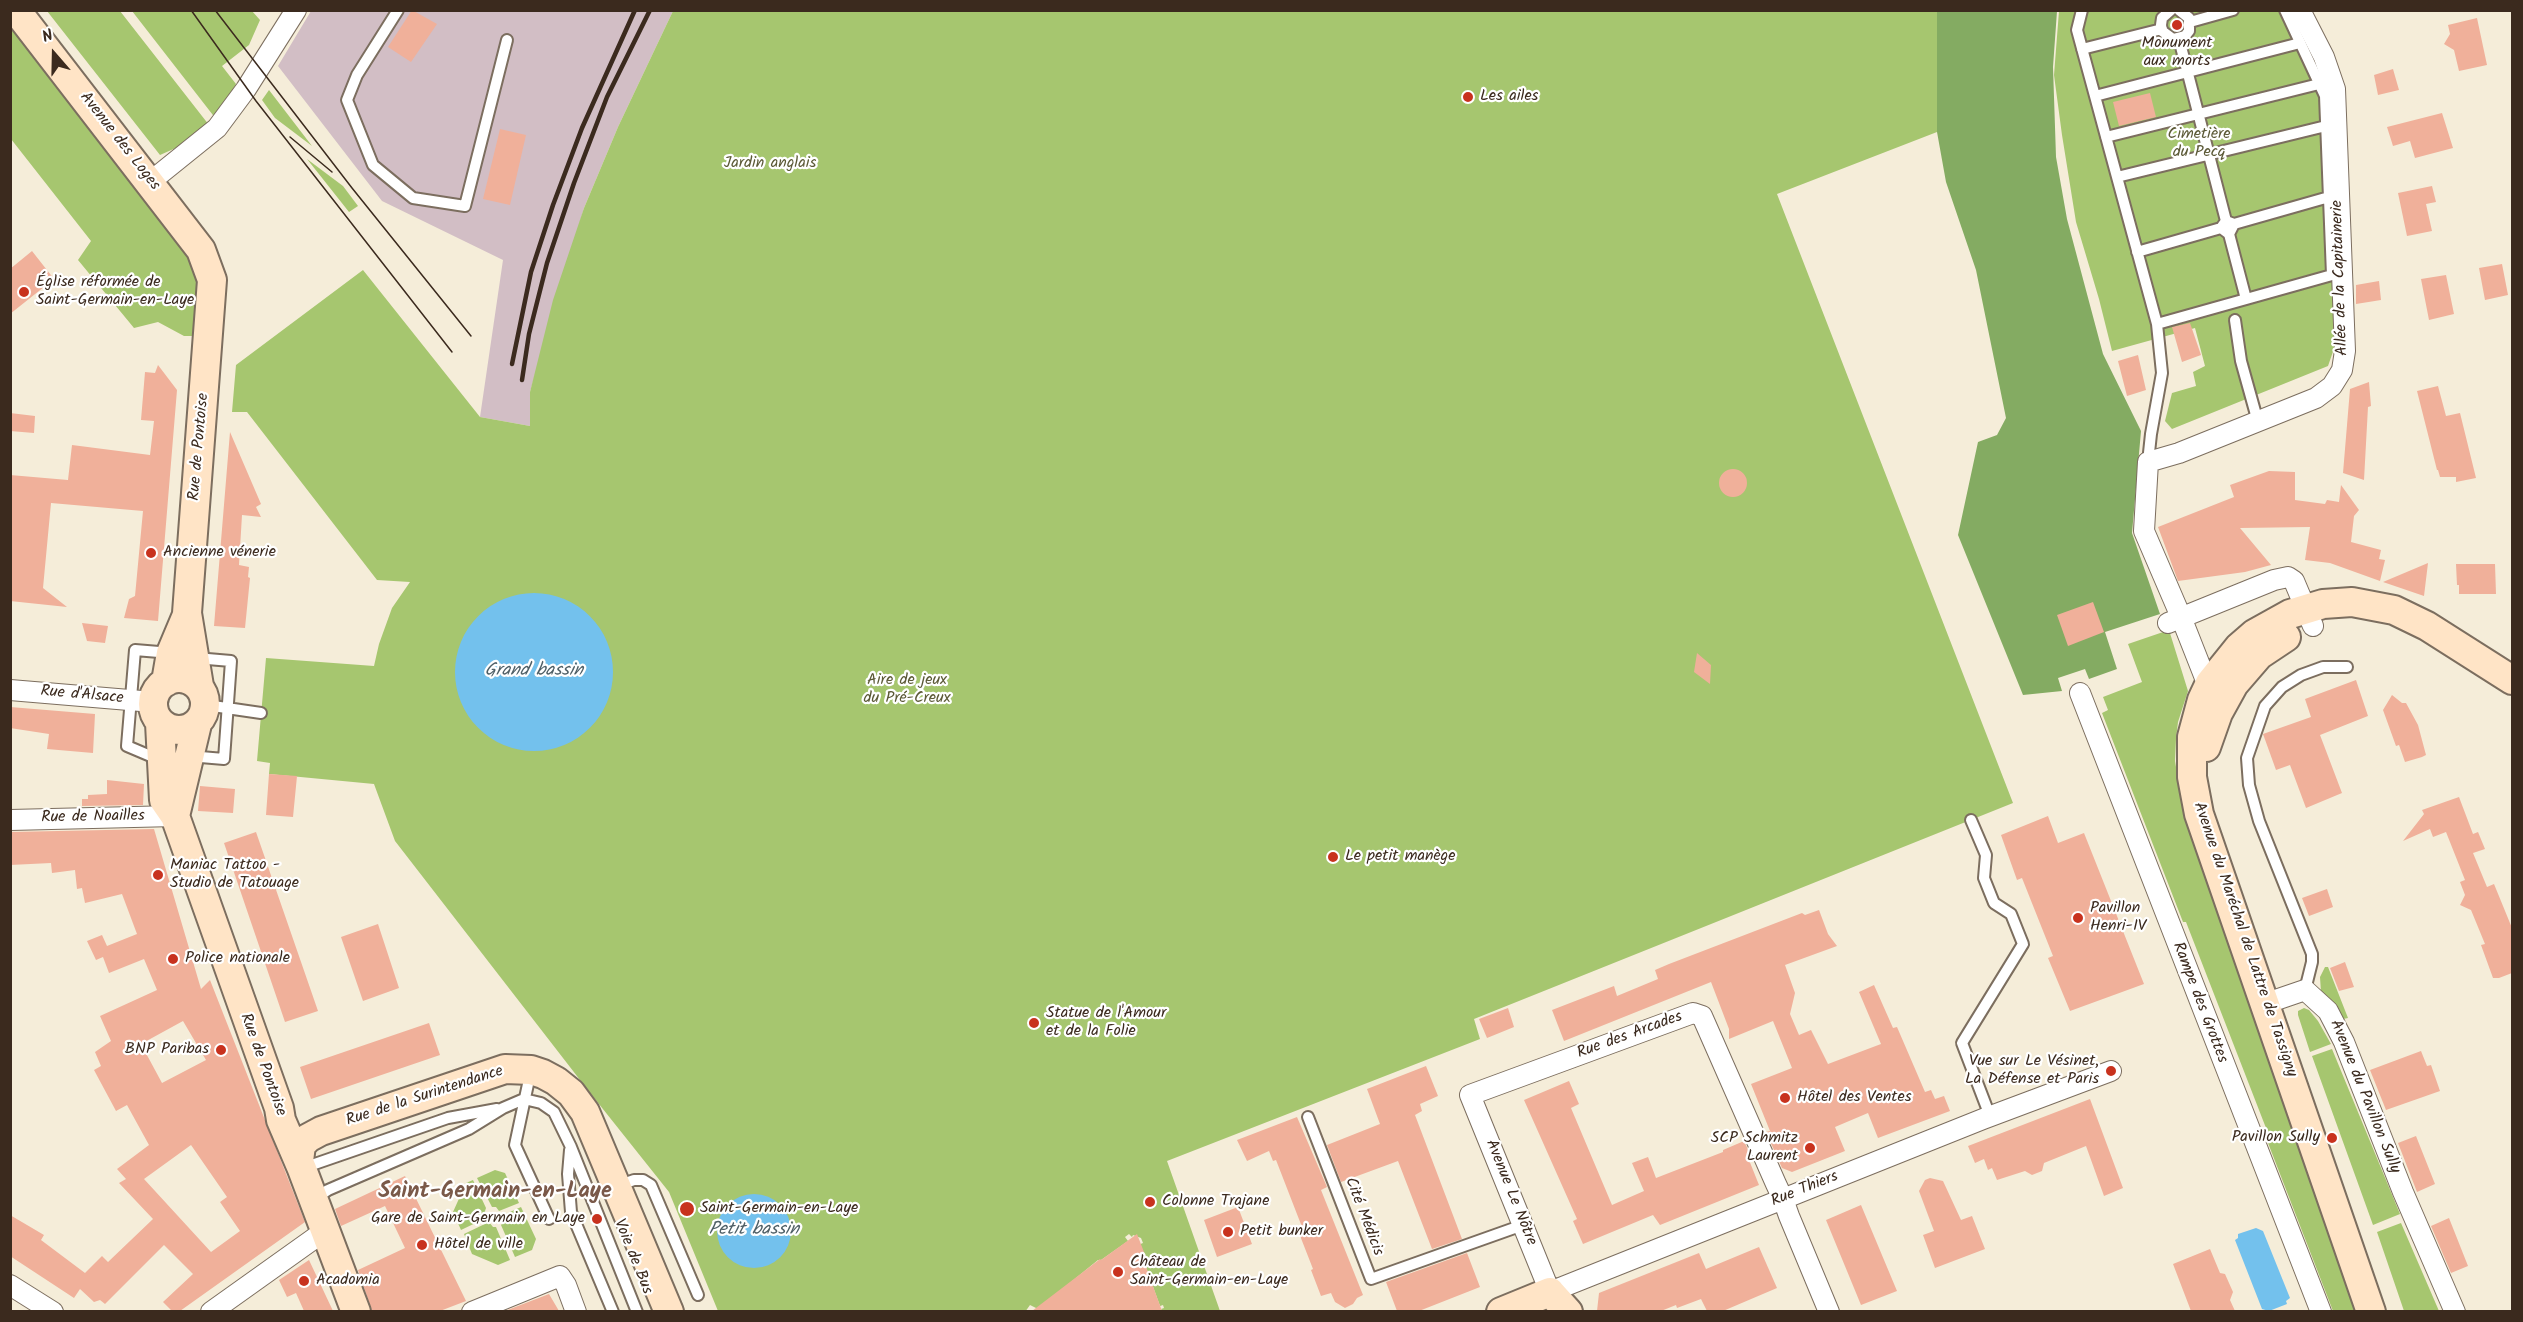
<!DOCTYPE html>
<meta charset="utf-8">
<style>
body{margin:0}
#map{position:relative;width:2523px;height:1322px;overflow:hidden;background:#f5edd9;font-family:Kalam,sans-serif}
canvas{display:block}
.frame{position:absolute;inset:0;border:12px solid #3b2a1e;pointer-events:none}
.north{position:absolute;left:24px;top:24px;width:60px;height:60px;-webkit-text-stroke:4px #fff;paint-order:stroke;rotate:340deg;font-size:16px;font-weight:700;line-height:24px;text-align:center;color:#3b2a1e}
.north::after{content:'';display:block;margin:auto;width:21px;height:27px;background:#3b2a1e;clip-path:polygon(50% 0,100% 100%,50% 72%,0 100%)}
</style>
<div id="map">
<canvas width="2523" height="1322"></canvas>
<div class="frame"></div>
<div class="north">N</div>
</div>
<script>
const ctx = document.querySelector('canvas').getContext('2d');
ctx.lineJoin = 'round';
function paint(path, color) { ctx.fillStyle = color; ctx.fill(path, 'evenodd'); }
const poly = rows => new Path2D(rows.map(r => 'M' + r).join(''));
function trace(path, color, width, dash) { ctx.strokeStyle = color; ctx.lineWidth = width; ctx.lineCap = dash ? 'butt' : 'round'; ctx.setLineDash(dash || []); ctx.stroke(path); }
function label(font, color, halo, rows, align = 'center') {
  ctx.font = font + ' Kalam,sans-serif'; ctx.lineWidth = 4.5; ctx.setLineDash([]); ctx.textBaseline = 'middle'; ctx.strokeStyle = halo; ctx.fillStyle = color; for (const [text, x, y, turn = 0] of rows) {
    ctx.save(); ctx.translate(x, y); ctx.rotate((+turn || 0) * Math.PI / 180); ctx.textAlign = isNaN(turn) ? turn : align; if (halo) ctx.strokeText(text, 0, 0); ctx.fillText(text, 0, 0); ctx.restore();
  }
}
const industrial = poly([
 [311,11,673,11,618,127,584,208,530,392,530,426,480,417,503,260,382,201,278,66]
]);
const green = poly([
 [47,11,120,11,209,125,187,143,160,155],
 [132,11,252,11,260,20,249,45,222,66,236,84,216,119],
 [673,11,1937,11,1937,132,1777,194,2013,803,1474,1019,1480,1039,1167,1161,1220,1311,1162,1311,1161,1309,1164,1308,1163,1305,1160,1306,1138,1245,1143,1243,1141,1238,1133,1235,1132,1237,1129,1234,1125,1237,1128,1241,1101,1260,1098,1260,1038,1309,1030,1305,1025,1312,718,1311,669,1192,587,1089,395,841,374,784,269,774,270,763,257,761,266,658,374,666,379,644,392,608,410,582,377,580,247,412,232,412,236,365,363,270,480,417,530,426,530,392,553,300,584,208,618,127],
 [2059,11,2290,11,2322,74,2338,337,2328,366,2172,429,2165,421,2172,393,2196,386,2193,372,2205,366,2195,328,2112,351,2099,299,2076,222,2062,135,2054,75],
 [10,22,134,179,201,273,199,336,184,336,158,322,134,328,78,260,91,241,11,139],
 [269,90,312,146,275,118,262,100],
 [307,159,343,186,358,206,349,212],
 [2169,630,2188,691,2178,722,2176,739,2175,761,2181,797,2235,964,2357,1311,2333,1311,2263,1130,2266,1128,2186,922,2183,922,2102,713,2108,710,2103,697,2142,682,2128,644],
 [2325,967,2328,967,2348,1018,2343,1019,2321,992,2320,977],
 [2304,1008,2309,1010,2318,1021,2331,1044,2310,1052,2298,1015,2298,1011],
 [2332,1049,2400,1214,2373,1225,2312,1056],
 [495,1170,505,1173,519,1203,499,1211,496,1207,492,1207,477,1178],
 [473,1180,486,1208,485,1211,486,1218,461,1230,453,1212,466,1183],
 [521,1207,536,1239,532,1250,515,1257,501,1225,503,1223,501,1216],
 [489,1222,493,1227,496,1227,510,1260,498,1265,472,1254,464,1234],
 [2401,1223,2439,1311,2404,1311,2377,1232]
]);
const forest = poly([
 [1937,11,2057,11,2053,67,2056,157,2067,219,2103,354,2141,431,2132,533,2160,614,2105,632,2117,669,2089,679,2085,669,2058,678,2062,691,2023,695,1958,535,1978,442,1997,435,2006,418,1976,270,1946,182,1937,132]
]);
const water = poly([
 '455 672a79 79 0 1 1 158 0a79 79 0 1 1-158 0Z',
 '717 1231a37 37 0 1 1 74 0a37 37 0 1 1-74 0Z',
 [2256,1228,2263,1231,2290,1298,2286,1301,2287,1304,2269,1311,2262,1309,2235,1240,2238,1238,2238,1234]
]);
const building = poly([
 [412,10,437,24,411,62,388,47],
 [2477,18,2487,65,2459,71,2454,50,2444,44,2450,34,2448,25],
 [2393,69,2399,90,2378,95,2374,75],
 [2150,93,2156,117,2119,126,2113,102],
 [2442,113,2453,148,2415,158,2410,141,2393,146,2387,127],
 [500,129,526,135,510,205,483,199],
 [2432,186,2436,202,2426,204,2432,231,2407,236,2398,193],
 [32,251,54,279,10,314,10,269],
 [2502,264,2508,295,2485,300,2479,268],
 [2446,275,2454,314,2429,320,2421,279],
 [2379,281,2381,300,2356,304,2356,285],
 [2190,323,2201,355,2182,362,2172,327],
 [2138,355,2146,390,2127,396,2118,361],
 [158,365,177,390,158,621,124,618,129,599,135,596,143,511,51,503,43,588,67,607,10,601,10,475,68,480,72,445,150,455,154,421,141,420,145,372,155,373],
 [2369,382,2371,406,2368,407,2364,480,2343,473,2350,389],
 [2438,386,2446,416,2460,413,2476,478,2456,482,2456,477,2440,477,2438,470,2437,470,2417,391],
 [10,413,35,416,34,433,10,431],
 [230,432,261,504,256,507,261,517,242,515,239,565,249,567,248,577,250,578,245,628,214,626],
 '1719 483a14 14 0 1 1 28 0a14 14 0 1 1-28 0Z',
 [2269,471,2295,472,2295,500,2325,504,2327,500,2339,502,2341,485,2359,510,2354,516,2351,542,2381,550,2379,559,2385,560,2380,581,2330,563,2305,560,2310,527,2240,528,2271,565,2245,572,2178,581,2158,527,2234,497,2230,485],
 [2428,563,2424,596,2383,582],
 [2456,564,2495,564,2496,594,2459,594,2459,585,2457,585],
 [2093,602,2104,632,2068,646,2057,615],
 [82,623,108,626,105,643,87,641],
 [1697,653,1711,665,1710,684,1694,672],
 [2356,680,2368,716,2320,735,2342,793,2306,808,2290,765,2276,770,2263,734,2311,717,2305,699],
 [2392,695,2402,703,2406,703,2418,725,2426,755,2422,757,2405,762,2399,745,2396,746,2383,710],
 [10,707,95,714,93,753,47,749,49,734,10,728],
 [269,774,297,776,293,817,266,815],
 [107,780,144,784,143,805,82,806,82,799,88,799,88,795,107,794],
 [200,786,235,789,233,813,198,811],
 [2459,797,2473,834,2478,832,2485,849,2473,853,2487,887,2494,884,2512,928,2512,973,2499,978,2493,978,2481,945,2485,944,2471,910,2460,905,2465,895,2460,882,2465,880,2446,832,2433,837,2430,829,2403,841,2424,814,2422,810],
 [2048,816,2058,843,2084,833,2144,984,2070,1011,2048,958,2053,956,2022,878,2017,880,2001,835],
 [154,829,201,989,210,980,305,1222,180,1311,172,1311,163,1302,193,1274,164,1245,105,1304,100,1300,94,1302,80,1289,74,1298,10,1256,10,1215,44,1235,41,1240,85,1273,102,1256,108,1262,153,1219,119,1183,126,1179,117,1169,149,1145,127,1105,116,1111,94,1070,101,1066,95,1052,111,1041,100,1016,157,990,144,959,109,973,103,957,96,960,87,941,102,935,107,946,137,934,122,894,85,903,82,888,77,889,75,870,52,873,51,863,10,865,10,832],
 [183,1021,206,1060,162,1083,141,1044],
 [191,1145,227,1197,220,1202,240,1231,211,1252,144,1179],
 [256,832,318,1011,285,1022,224,843],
 [2327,889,2333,907,2309,916,2302,898],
 [1819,910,1828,934,1837,946,1785,965,1795,993,1790,1014,1799,1035,1811,1030,1828,1064,1881,1044,1859,992,1874,985,1893,1028,1897,1027,1925,1092,1931,1090,1935,1099,1944,1096,1950,1111,1878,1138,1868,1113,1835,1127,1845,1151,1792,1172,1782,1168,1766,1132,1770,1131,1751,1084,1792,1068,1773,1021,1729,1039,1729,1029,1711,982,1564,1041,1552,1010,1614,986,1617,996,1658,979,1655,970,1669,964,1802,913,1805,915],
 [378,924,399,988,363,1001,341,937],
 [2345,962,2354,987,2339,991,2330,968],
 [1508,1008,1514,1027,1487,1038,1479,1019],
 [429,1023,440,1055,311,1099,300,1067],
 [2421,1051,2427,1066,2431,1065,2440,1091,2386,1110,2370,1070],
 [1426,1066,1438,1096,1420,1104,1422,1111,1415,1115,1462,1239,1432,1249,1398,1161,1341,1182,1327,1145,1380,1124,1367,1089],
 [1569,1081,1579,1104,1571,1108,1612,1205,1644,1191,1632,1163,1648,1157,1656,1178,1723,1152,1723,1150,1744,1141,1751,1156,1747,1155,1759,1185,1660,1225,1653,1215,1583,1244,1573,1221,1577,1219,1524,1100],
 [2090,1099,2123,1188,2104,1196,2086,1146,2044,1163,2042,1171,2032,1175,2025,1171,1997,1180,1992,1168,1988,1170,1984,1159,1975,1163,1968,1146],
 [1297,1117,1327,1187,1321,1190,1363,1295,1357,1298,1353,1304,1345,1308,1335,1302,1331,1293,1321,1296,1311,1270,1313,1269,1297,1228,1302,1227,1276,1160,1273,1161,1269,1151,1247,1161,1237,1140],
 [2416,1136,2435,1184,2417,1192,2398,1143],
 [405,1176,466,1301,440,1311,372,1311,358,1270,405,1248,385,1206,341,1226,335,1209],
 [1930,1178,1943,1181,1961,1220,1972,1216,1985,1249,1935,1268,1923,1235,1934,1231,1919,1191,1925,1180],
 [1861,1205,1897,1291,1861,1305,1826,1220],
 [1238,1207,1252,1244,1217,1257,1204,1220],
 [2449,1218,2468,1266,2451,1273,2431,1226],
 [1137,1234,1149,1265,1146,1267,1162,1311,1032,1311,1100,1259,1101,1260],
 [1759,1247,1777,1288,1723,1311,1707,1311,1701,1299,1677,1308,1676,1305,1661,1311,1597,1311,1599,1293,1699,1253,1706,1269],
 [2210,1249,2220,1273,2225,1274,2233,1292,2230,1300,2235,1311,2191,1311,2173,1264],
 [1467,1253,1480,1287,1419,1311,1397,1311,1386,1282],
 [309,1260,333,1311,304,1311,296,1293,287,1297,279,1280],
 [549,1294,559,1311,505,1311]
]);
const lane = poly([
 [398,10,357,75,347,100,373,165,413,198,465,206,507,40],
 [2082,10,2077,30,2157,324,2332,275,2325,96,2285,10],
 [2171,10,2162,18,2161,25,2162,31,2173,39,2185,36,2189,31,2189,18,2179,10],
 [2190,22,2233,10],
 [2179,39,2226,221,2234,224,2229,234,2221,228,2226,221],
 [2082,49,2162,29],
 [2095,96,2300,43],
 [2106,137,2319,84],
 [2117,177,2326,126],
 [2234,224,2329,197],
 [2229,234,2246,299],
 [2137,252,2221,228],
 [2235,320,2241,361,2258,422],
 [2148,462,2151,434,2162,373,2157,324],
 [206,705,261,713],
 [189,756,224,759,231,661,196,658],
 [160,760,127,746,135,650,171,653],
 [1971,820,1986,855,1984,878,1994,903,2011,914,2023,944,1962,1043,1990,1116],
 [2305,990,2312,962,2312,954,2259,821,2249,785,2247,758,2265,706,2282,687,2301,675,2323,667,2347,667],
 [531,1070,515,1145,549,1219],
 [1308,1117,1371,1279,1523,1225],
 [570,1150,568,1174,571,1212,613,1312],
 [303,1168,448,1118,497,1109],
 [617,1186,634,1180,643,1180,651,1185,698,1295],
 [314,1199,328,1190,469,1129,503,1108,524,1099,541,1103,554,1112,571,1147,637,1312]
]);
const street = poly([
 [150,182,217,128,246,89,296,10],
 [2168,623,2274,580,2288,577,2294,581,2313,626],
 [10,690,153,702],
 [2215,690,2207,683,2181,617,2144,531,2148,462,2179,453,2316,398,2332,386,2342,370,2345,351,2335,89,2324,57,2300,10],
 [2080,693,2321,1312],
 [10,820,175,816],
 [2264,1004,2305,990,2328,1011,2344,1042,2403,1192,2455,1312],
 [10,1285,53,1312],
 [211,1312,326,1230],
 [472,1312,560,1276,566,1285,576,1312],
 [1829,1312,1789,1216,1783,1199,1776,1184,1702,1016,1693,1013,1470,1095,1550,1292,1783,1199,1983,1119,2111,1071]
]);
const secondary = poly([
 [16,10,201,250,212,280,187,613,199,686],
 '153 704a26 26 0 1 1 52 0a26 26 0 1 1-52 0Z',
 [166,682,171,653,187,615],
 [160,723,164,800,175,816,279,1108,281,1120,302,1169,356,1312],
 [2206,747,2218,713,2234,684,2259,655,2286,637],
 [175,816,197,724],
 [299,1161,301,1145,308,1138,321,1131,505,1069,531,1070,543,1074,556,1081,571,1093,585,1112,669,1312],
 [1550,1292,1568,1312],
 [1501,1312,1550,1292],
 [2371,1312,2199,814,2192,777,2192,737,2202,700,2210,683,2239,647,2254,634,2290,614,2323,604,2352,602,2394,610,2427,626,2512,680]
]);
const tram = poly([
 [191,10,256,101,452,352],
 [215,10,352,188,471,336],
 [290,137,332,172]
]);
const rail = poly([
 [512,364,531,272,553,205,582,128,635,10],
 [522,380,529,334,547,263,574,183,607,97,650,10]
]);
const markers = [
 [2177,25,6,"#c8321e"],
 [1468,97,6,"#c8321e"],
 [24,292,6,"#c8321e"],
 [151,553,6,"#c8321e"],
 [1333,857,6,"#c8321e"],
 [158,875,6,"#c8321e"],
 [2078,918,6,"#c8321e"],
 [173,959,6,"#c8321e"],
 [1034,1023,6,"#c8321e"],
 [221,1050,6,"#c8321e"],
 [2111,1071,6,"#c8321e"],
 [1785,1098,6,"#c8321e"],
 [2332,1138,6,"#c8321e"],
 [1810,1148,6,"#c8321e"],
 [1150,1202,6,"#c8321e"],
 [687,1209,8,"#c8321e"],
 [597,1219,6,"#c8321e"],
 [1228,1232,6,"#c8321e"],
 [422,1245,6,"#c8321e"],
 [1118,1272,6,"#c8321e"],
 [304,1281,6,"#c8321e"]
];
const poiNames = [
 ["Monument",2177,44,"center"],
 ["aux morts",2177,62,"center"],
 ["Les ailes",1480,97],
 ["Église réformée de",36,283],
 ["Saint-Germain-en-Laye",36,301],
 ["Ancienne vénerie",163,553],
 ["Le petit manège",1345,857],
 ["Maniac Tattoo -",170,866],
 ["Studio de Tatouage",170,884],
 ["Pavillon",2090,909],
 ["Henri-IV",2090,927],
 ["Police nationale",185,959],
 ["Statue de l'Amour",1046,1014],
 ["et de la Folie",1046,1032],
 ["BNP Paribas",209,1050,"right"],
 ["Vue sur Le Vésinet,",2099,1062,"right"],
 ["La Défense et Paris",2099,1080,"right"],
 ["Hôtel des Ventes",1797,1098],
 ["Pavillon Sully",2320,1138,"right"],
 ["SCP Schmitz",1798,1139,"right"],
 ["Laurent",1798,1157,"right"],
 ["Colonne Trajane",1162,1202],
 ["Saint-Germain-en-Laye",700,1209],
 ["Gare de Saint-Germain en Laye",585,1219,"right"],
 ["Petit bunker",1240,1232],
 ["Hôtel de ville",434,1245],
 ["Château de",1130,1263],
 ["Saint-Germain-en-Laye",1130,1281],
 ["Acadomia",316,1281]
];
const parkNames = [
 ["Cimetière",2199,135],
 ["du Pecq",2199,153],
 ["Jardin anglais",770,164],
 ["Aire de jeux",907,681],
 ["du Pré-Creux",907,699]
];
const streetNames = [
 ["Avenue des Loges",119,142,52],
 ["Allée de la Capitainerie",2341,278,-92],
 ["Rue de Pontoise",200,447,-85],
 ["Rue d'Alsace",82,696,5],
 ["Rue de Noailles",93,818,-1],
 ["Avenue du Maréchal de Lattre de Tassigny",2244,940,71],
 ["Rampe des Grottes",2199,1003,69],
 ["Rue des Arcades",1630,1036,-20],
 ["Rue de Pontoise",262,1065,70],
 ["Rue de la Surintendance",425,1097,-18],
 ["Avenue du Pavillon Sully",2364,1097,68],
 ["Rue Thiers",1805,1190,-22],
 ["Avenue Le Nôtre",1510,1193,68],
 ["Cité Médicis",1363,1217,69],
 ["Voie de Bus",632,1257,68]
];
const waterNames = [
 ["Grand bassin",534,672],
 ["Petit bassin",754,1231]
];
const districtNames = [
 ["Saint-Germain-en-Laye",495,1193]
];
paint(industrial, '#d2bec5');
paint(green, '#a6c66f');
paint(forest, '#84ab62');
paint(water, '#73c1ed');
paint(building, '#f0b09a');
trace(lane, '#7c6e5f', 14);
trace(street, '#7c6e5f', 22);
trace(secondary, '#7c6e5f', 32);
trace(lane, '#fff', 10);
trace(street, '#fff', 20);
trace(secondary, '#ffe4c6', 28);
trace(tram, '#3b2a1e', 1.5);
trace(rail, '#3b2a1e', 4.5);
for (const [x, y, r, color] of markers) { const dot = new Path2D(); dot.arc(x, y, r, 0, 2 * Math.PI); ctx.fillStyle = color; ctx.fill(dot); trace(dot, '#fff', 2); }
label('16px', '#3b2a1e', '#fff', poiNames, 'left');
label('16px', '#5b5936', '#fff', parkNames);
label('16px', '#3b2a1e', '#fff', streetNames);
label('italic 18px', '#4f5f66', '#fff', waterNames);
label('bold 22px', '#7a5949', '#fff', districtNames);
</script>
